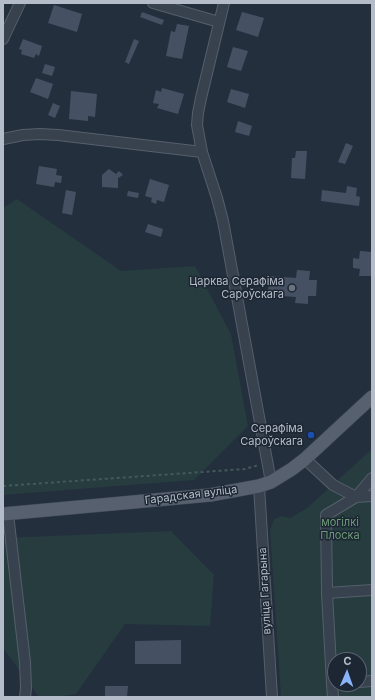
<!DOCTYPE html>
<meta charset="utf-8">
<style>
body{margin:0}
#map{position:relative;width:375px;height:700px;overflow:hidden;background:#242f3e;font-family:Inter,sans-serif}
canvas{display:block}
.frame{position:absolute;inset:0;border:4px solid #b4bcc9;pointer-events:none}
.north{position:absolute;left:327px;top:652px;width:40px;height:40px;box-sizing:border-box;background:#1d2633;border:1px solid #59626f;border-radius:50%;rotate:2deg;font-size:11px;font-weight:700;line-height:16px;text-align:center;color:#b4bcc9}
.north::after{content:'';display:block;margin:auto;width:14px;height:18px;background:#8ab4f8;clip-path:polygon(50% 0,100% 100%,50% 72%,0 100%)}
</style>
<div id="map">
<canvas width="375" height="700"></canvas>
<div class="frame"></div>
<div class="north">С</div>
</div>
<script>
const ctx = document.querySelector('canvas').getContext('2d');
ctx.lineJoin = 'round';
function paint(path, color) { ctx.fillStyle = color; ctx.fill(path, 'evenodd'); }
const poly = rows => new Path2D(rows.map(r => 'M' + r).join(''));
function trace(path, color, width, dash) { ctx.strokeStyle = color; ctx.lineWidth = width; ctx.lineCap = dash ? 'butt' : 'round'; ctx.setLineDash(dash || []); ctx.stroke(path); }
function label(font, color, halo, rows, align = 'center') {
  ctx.font = font + ' Inter,sans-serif'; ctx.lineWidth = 3; ctx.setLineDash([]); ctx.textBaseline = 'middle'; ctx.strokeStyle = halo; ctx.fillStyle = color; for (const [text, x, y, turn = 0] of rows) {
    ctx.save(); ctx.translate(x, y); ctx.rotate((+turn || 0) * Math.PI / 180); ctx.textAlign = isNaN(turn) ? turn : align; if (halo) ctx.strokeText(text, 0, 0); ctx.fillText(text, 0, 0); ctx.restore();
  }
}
const green = poly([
 [17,199,121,271,195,266,231,334,248,426,194,480,3,495,3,208],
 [372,449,372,697,281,697,270,530,274,519,281,516,290,518,306,509],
 [335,660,359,660,359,684,335,684],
 [171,531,214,575,210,626,125,624,76,694,55,697,39,697,3,648,3,538]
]);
const building = poly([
 [54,5,82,14,77,32,48,23],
 [142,12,164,20,162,25,140,17],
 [242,12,264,18,258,37,236,30],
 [177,24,189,26,182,59,166,56,171,31,175,32],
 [23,39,42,46,39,56,36,54,34,58,21,54,22,50,19,49],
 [134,39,139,41,129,64,125,62],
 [233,47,248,51,241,71,227,67],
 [45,64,55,67,52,76,42,73],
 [36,78,53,84,48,99,30,92],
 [162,88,184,94,178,114,157,108,159,104,153,103,156,90,161,92],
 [231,89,249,94,245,108,227,102],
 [71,91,97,94,95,117,88,116,88,121,69,119],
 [53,103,60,106,55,118,48,115],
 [238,121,252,126,249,136,235,132],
 [346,143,353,146,345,164,338,162],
 [296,151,307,151,305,179,291,178,292,158,295,158],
 [39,166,57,169,56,175,62,176,61,183,55,182,54,187,36,184],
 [109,169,116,174,119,171,123,175,118,178,118,188,102,187,102,175],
 [150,179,169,185,164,202,157,200,156,204,151,202,152,198,145,196],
 [347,186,357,188,356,196,360,197,359,206,321,201,322,190,346,193],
 [66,190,76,192,72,215,62,213],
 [128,191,139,193,138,198,127,196],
 [148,224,163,229,161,237,145,232],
 [360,251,372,252,372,276,359,276,360,269,353,268,353,258,359,259],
 [297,270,310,271,309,280,317,280,316,296,308,296,308,304,295,303,296,297,268,295,269,276,296,278],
 [181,640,181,664,135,664,135,641],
 [105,686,128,686,127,697,105,697]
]);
const path = poly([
 [3,486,245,469,259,465]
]);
const minor = poly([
 [153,3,219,22],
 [224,3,201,98,198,113,197,125,202,152,217,198,223,221,271,482],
 [3,39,20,3],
 [3,139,23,135,40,134,58,135,202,152],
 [305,459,333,485,356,497,372,496],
 [372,478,356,497,326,515,327,593,372,590],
 [259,486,272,697],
 [8,514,25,662,26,688,25,697],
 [327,593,332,684,335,684],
 [359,682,372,681],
 [332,684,333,697]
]);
const major = poly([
 [3,514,210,495,259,486,271,482,292,469,305,459,372,397]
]);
const markers = [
 [292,288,4,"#6b7280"],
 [311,435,4,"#1a4fb4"]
];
const poiNames = [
 ["Царква Серафіма",284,282],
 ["Сароўскага",284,295],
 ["Серафіма",303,429],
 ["Сароўскага",303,442]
];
const streetNames = [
 ["Гарадская вуліца",191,495,-7],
 ["вуліца Гагарына",265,591,-93]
];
const parkNames = [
 ["могілкі",340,523],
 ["Плоска",340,536]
];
paint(green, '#263c3f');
paint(building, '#455162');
trace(minor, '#565f6c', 12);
trace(major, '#414a57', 14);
trace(path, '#44595c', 2, [3, 3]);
trace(minor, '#38414e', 10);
trace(major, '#56606e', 13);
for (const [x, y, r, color] of markers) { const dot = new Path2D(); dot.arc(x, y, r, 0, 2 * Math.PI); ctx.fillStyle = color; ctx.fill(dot); trace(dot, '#1d2633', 1.5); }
label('11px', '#b4bcc9', '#1d2633', poiNames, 'right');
label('11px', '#b4bcc9', '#1d2633', streetNames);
label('11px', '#6b9a76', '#1d2633', parkNames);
</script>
